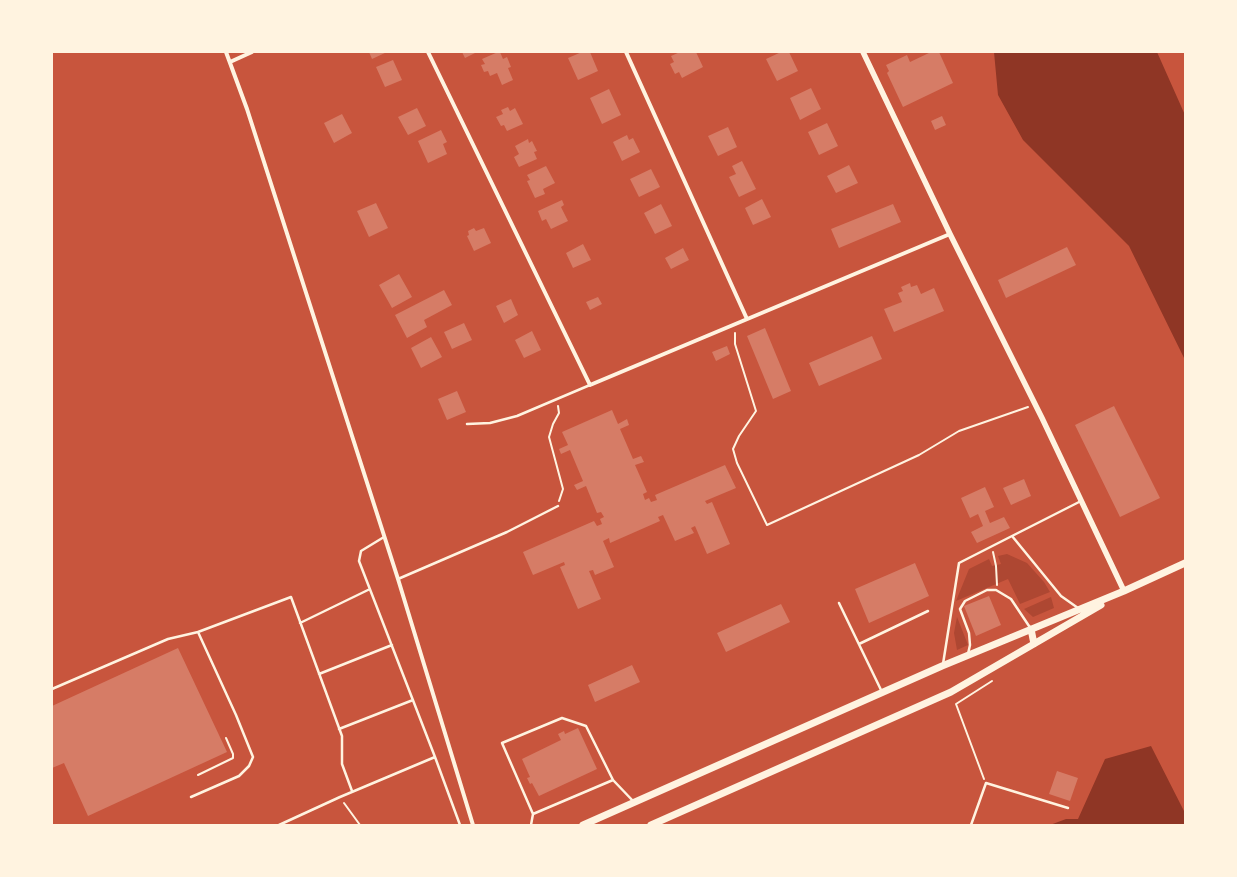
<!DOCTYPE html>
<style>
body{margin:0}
#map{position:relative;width:1237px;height:877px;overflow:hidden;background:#c8553d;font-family:"Alegreya Sans",sans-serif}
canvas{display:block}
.frame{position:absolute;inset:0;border:53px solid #fff3e0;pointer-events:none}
</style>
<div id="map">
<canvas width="1237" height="877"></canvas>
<div class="frame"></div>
</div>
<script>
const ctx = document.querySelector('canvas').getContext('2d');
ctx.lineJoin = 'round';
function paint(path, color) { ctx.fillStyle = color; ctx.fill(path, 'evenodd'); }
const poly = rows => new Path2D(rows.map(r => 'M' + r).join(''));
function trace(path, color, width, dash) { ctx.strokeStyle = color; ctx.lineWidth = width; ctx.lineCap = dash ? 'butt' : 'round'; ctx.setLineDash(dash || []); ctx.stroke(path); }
const green = poly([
 [1007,554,1027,563,1044,582,1050,592,1020,604,1008,579,956,601,969,569,989,559,992,566,1001,564,998,556],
 [1051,597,1054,608,1033,617,1024,609],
 [957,617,968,645,957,650,954,633]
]);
const water = poly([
 [994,52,1157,52,1185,115,1185,360,1129,246,1023,140,998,95],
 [1151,746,1185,813,1185,825,1050,825,1066,819,1078,819,1105,759]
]);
const building = poly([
 [369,52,387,52,372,59],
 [462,52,477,52,465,58],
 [498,52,500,52,503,59,507,57,511,67,508,68,513,80,502,85,497,73,490,76,488,71,484,72,481,65,485,64,482,59],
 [582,52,590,52,598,71,578,80,568,58],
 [680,52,696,52,703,67,682,78,679,72,675,74,670,64,674,62,671,56],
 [781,52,789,52,798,71,777,81,766,59],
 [931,52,939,52,953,83,903,107,887,73,889,71,886,65,907,55,910,62],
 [393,60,402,80,385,87,376,67],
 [811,88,821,109,800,120,790,98],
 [609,89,621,115,602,124,590,98],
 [508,107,510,111,515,108,523,124,507,131,504,125,501,126,496,117,503,114,501,110],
 [417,108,426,126,408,135,398,117],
 [342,114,352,133,334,143,324,123],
 [942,116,946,125,935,130,931,121],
 [827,123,838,146,819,155,808,132],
 [728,127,737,147,718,156,708,136],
 [441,130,447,142,443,144,447,154,428,163,418,141],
 [627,135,629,140,633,138,640,152,622,161,613,142],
 [528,139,529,143,532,141,537,151,534,152,537,159,519,167,514,157,519,154,515,146],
 [742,161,756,189,739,197,729,177,736,174,732,166],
 [849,165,858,183,836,193,827,176],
 [546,166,555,183,543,189,545,194,535,198,527,181,530,180,527,175],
 [651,169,660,187,639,197,630,179],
 [762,199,771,217,753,225,745,208],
 [562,200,564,205,561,207,568,221,551,229,546,219,542,221,538,211],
 [376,203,388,228,369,237,357,211],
 [661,204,672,226,655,234,644,213],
 [893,204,901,222,839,248,831,229],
 [474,228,476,231,484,228,491,243,474,251,467,236,469,235,468,231],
 [583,244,591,260,573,268,566,253],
 [1067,247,1076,265,1006,298,998,280],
 [683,248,689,260,671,269,665,258],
 [399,274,412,297,392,308,379,285],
 [910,283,911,287,917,285,921,294,934,288,944,311,894,332,884,309,902,302,898,293,903,291,901,287],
 [444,290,452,305,424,320,427,327,407,338,395,315],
 [598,297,602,304,590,310,586,302],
 [511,299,518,315,504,323,496,306],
 [464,323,472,340,452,349,444,332],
 [765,328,791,391,773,399,747,336],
 [532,331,541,350,524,358,515,340],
 [872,336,882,359,819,386,809,363],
 [431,337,442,357,421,368,411,348],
 [727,346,730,354,716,361,712,352],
 [457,391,466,412,447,420,438,399],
 [1114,406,1160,498,1120,517,1075,425],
 [612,410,618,424,627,419,629,425,620,429,633,459,641,456,644,462,635,465,647,492,643,494,645,500,649,498,651,502,657,500,655,495,725,465,736,488,705,501,707,504,712,502,730,544,707,554,695,526,691,528,694,533,675,541,663,515,658,517,660,521,610,543,609,538,603,541,614,567,595,575,593,570,589,571,601,599,578,609,560,567,565,565,564,562,533,575,523,552,594,521,597,526,602,524,600,519,604,517,601,512,597,513,586,486,577,490,574,485,583,481,570,450,561,454,559,449,568,445,562,432],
 [1024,479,1031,496,1011,505,1003,488],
 [985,487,994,507,985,511,990,523,1004,517,1010,528,977,543,971,532,983,526,978,514,970,518,961,498],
 [915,563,929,596,869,623,855,589],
 [989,596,1001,625,976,636,964,606],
 [781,604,790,622,726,652,717,633],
 [178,648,227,752,88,816,64,763,52,768,52,706],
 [632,665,640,682,595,702,588,685],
 [578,728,597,769,539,796,532,783,530,784,527,778,530,777,522,759,561,740,558,734,564,731,565,734],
 [1057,771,1078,778,1070,801,1049,794]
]);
const path = poly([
 [735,333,735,344,756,411,739,436,733,449,737,463,767,525,919,455,959,431,1028,407],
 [558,406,559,413,553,424,549,437,563,489,559,501],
 [993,552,996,566,997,585],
 [198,775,233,758,233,754,226,738],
 [984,779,956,704,992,681],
 [344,803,360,825]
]);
const service = poly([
 [467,424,490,423,517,416,590,385],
 [1012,536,1081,501],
 [384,537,361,551,359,561,435,757],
 [398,579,507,532,558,506],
 [839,603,882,692],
 [300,623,370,589],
 [859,644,928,611],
 [968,654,970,645,969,633,960,609,965,601,987,590,996,590,1011,599,1031,629],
 [943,664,959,563,1012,536,1061,596,1078,608],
 [319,674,392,645],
 [52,689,168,639,198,632],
 [339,729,413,700],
 [191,797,239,776,249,766,253,757,236,715,198,632,291,597,342,736,342,764,352,791],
 [533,814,502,743,562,718,586,726,613,780],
 [279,825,340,797,435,757,460,825],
 [531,825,533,814,613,780,634,802],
 [971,825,986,783,1068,808]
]);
const minor = poly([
 [226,52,247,109,398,579,473,825],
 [428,52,590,385,950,234],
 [626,52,747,319],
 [230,62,252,52]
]);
const tertiary = poly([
 [863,52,950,234,1042,418,1124,591]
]);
const primary = poly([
 [1031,629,1034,644],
 [583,825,942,666,1124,591,1185,563],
 [651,825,951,692,1101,605]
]);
paint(green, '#ae4732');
paint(water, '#8f3625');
paint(building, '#d67c66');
trace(path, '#fff3e0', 2);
trace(service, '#fff3e0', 2.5);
trace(minor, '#fff3e0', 4);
trace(tertiary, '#fff3e0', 5.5);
trace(primary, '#fff3e0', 7);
</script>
